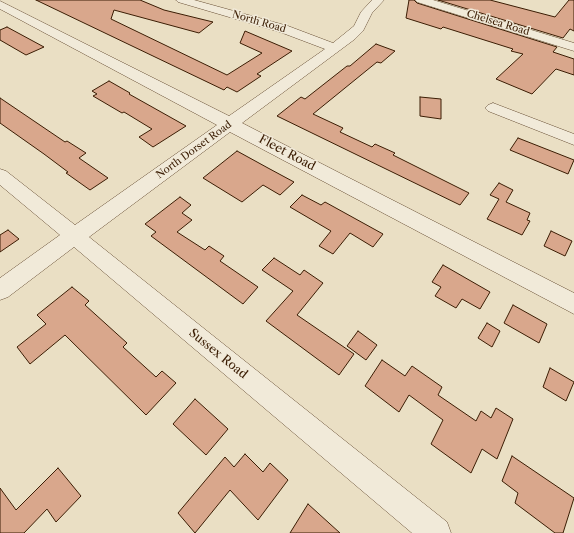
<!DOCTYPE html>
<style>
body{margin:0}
canvas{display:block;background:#eadfc4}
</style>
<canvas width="574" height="533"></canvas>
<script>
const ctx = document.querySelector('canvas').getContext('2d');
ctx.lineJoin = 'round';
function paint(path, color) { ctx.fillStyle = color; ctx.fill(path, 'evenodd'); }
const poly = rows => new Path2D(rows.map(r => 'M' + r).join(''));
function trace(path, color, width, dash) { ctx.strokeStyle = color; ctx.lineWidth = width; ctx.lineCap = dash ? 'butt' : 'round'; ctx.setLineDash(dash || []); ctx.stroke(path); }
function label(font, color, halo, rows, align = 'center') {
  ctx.font = font + ' "Libre Caslon Text",serif'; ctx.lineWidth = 3; ctx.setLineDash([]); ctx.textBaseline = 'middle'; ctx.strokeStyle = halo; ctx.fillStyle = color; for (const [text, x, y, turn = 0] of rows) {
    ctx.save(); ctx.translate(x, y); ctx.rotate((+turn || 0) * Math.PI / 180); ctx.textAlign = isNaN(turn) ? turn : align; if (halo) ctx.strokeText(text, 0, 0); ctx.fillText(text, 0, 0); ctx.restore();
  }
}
const building = poly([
 [36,0,140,0,164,10,213,22,199,33,114,10,111,19,227,75,262,53,240,43,245,31,292,51,257,74,261,76,237,92,227,87,224,90,36,0],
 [409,0,414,0,417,3,557,47,553,52,574,59,574,75,556,69,532,94,496,79,523,54,511,51,513,49,443,27,441,29,406,18,409,0],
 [438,0,490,0,555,17,569,0,574,0,574,31,570,29,563,38,438,0],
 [7,27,44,47,26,55,0,40,0,30,7,27],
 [376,44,395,51,381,63,377,62,313,114,343,128,340,132,372,147,375,144,395,153,393,155,469,193,460,205,277,116,301,97,305,99,347,66,350,66,376,44],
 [109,81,130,93,129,94,186,126,153,147,139,137,152,129,124,112,122,113,93,96,97,94,92,91,109,81],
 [420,97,441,99,441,119,420,116,420,97],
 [0,98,65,142,67,141,86,153,79,158,108,178,90,190,66,173,68,172,44,154,0,123,0,98],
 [518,138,574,160,568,174,510,150,518,138],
 [237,151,268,168,294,182,280,195,263,185,242,202,203,178,237,151],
 [499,183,513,190,506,202,530,213,527,220,530,221,522,235,487,219,499,199,490,195,499,183],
 [302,195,321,205,325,202,383,234,373,247,350,233,333,254,319,246,331,231,290,207,302,195],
 [180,197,191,205,182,213,192,220,177,232,205,250,209,246,224,256,220,261,258,287,243,304,151,236,156,232,145,224,180,197],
 [8,230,19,239,0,252,0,235,8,230],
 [551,231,572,241,565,256,544,246,551,231],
 [274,258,300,275,304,270,323,283,297,315,354,354,339,375,266,321,293,291,262,270,274,258],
 [443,265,490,292,480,309,462,299,456,308,435,296,441,287,432,282,443,265],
 [72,287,89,301,85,305,127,343,123,347,156,377,162,371,176,383,146,415,65,335,30,364,17,347,46,324,37,315,72,287],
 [513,305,547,324,539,343,504,323,513,305],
 [487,323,500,331,492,347,478,338,487,323],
 [358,331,377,345,366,360,347,346,358,331],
 [382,360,405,376,412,366,442,387,438,395,476,421,481,411,491,418,496,408,513,419,497,459,482,449,471,473,431,444,443,420,409,395,399,412,365,386,382,360],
 [550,368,574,382,566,401,543,387,550,368],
 [195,399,228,429,206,455,173,424,195,399],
 [245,454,263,472,270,463,288,480,258,520,230,490,195,533,178,513,225,457,234,467,245,454],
 [512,456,574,498,563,533,555,533,515,503,518,493,502,481,512,456],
 [58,468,81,496,56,522,47,509,24,533,0,533,0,488,16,510,58,468],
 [308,504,340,533,290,533,308,504]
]);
const minor = poly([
 [176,0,194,0,288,26,333,43,354,26,361,12,372,0,384,0,372,13,363,31,355,39,242,123,574,293,574,314,230,132,89,237,447,522,451,533,412,533,74,247,8,297,0,300,0,278,60,235,0,185,0,169,6,171,75,225,217,125,0,9,0,1,229,116,325,49,280,32,178,2,176,0],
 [415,0,433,0,574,43,574,51,417,2,415,0],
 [493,103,574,134,574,145,488,111,485,108,488,105,493,103]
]);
const farStreetnames = [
 ["North Road",259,22,16],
 ["Chelsea Road",498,23,17],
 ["North Dorset Road",194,150,-36]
];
const streetNames = [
 ["Fleet Road",287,153,28],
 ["Sussex Road",218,354,39]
];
paint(building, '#d9a78c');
trace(building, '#3b1d04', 1);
trace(minor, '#674e34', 1);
paint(minor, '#f1ead9');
label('10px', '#3b1d04', '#f1ead9', farStreetnames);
label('12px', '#3b1d04', '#f1ead9', streetNames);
</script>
